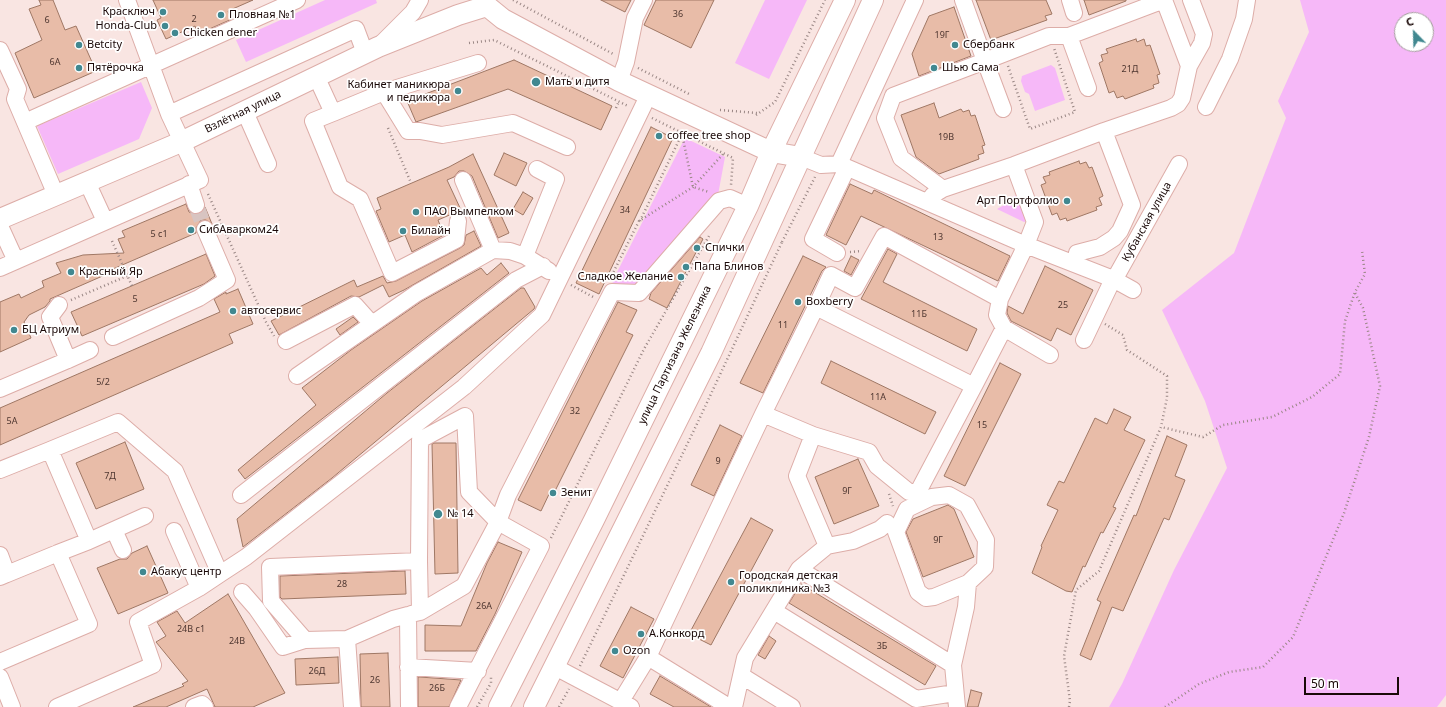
<!DOCTYPE html>
<meta charset="utf-8">
<style>
body{margin:0}
#map{position:relative;width:1446px;height:707px;overflow:hidden;background:#f9e5e2;font-family:"Noto Sans",sans-serif}
canvas{display:block}
.north{position:absolute;left:1394px;top:12px;width:40px;height:40px;box-sizing:border-box;background:#fff;border:1px solid #a39d9c;border-radius:50%;rotate:337deg;font-size:11px;font-weight:700;line-height:16px;text-align:center;color:#1a0908}
.north::after{content:'';display:block;margin:auto;width:14px;height:18px;background:#418890;clip-path:polygon(50% 0,100% 100%,50% 72%,0 100%)}
.scale{position:absolute;left:1304px;top:677px;width:95px;height:18px;box-sizing:border-box;border:2px solid #1a0908;border-top:0;padding-left:5px;font-size:12px;line-height:14px;white-space:nowrap;color:#1a0908;-webkit-text-stroke:3px #fff;paint-order:stroke}
</style>
<div id="map">
<canvas width="1446" height="707"></canvas>
<div class="north">С</div>
<div class="scale">50 m</div>
</div>
<script>
const ctx = document.querySelector('canvas').getContext('2d');
ctx.lineJoin = 'round';
function paint(path, color) { ctx.fillStyle = color; ctx.fill(path, 'evenodd'); }
const poly = rows => new Path2D(rows.map(r => 'M' + r).join(''));
function trace(path, color, width, dash) { ctx.strokeStyle = color; ctx.lineWidth = width; ctx.lineCap = dash ? 'butt' : 'round'; ctx.setLineDash(dash || []); ctx.stroke(path); }
function label(font, color, halo, rows, align = 'center') {
  ctx.font = font + ' "Noto Sans",sans-serif'; ctx.lineWidth = 3.5; ctx.setLineDash([]); ctx.textBaseline = 'middle'; ctx.strokeStyle = halo; ctx.fillStyle = color; for (const [text, x, y, turn = 0] of rows) {
    ctx.save(); ctx.translate(x, y); ctx.rotate((+turn || 0) * Math.PI / 180); ctx.textAlign = isNaN(turn) ? turn : align; if (halo) ctx.strokeText(text, 0, 0); ctx.fillText(text, 0, 0); ctx.restore();
  }
}
const green = poly([
 [325,0,376,0,377,3,246,62,236,40],
 [765,0,807,0,769,79,735,63],
 [1300,0,1446,0,1446,695,1437,707,1109,707,1122,684,1174,570,1227,468,1205,401,1162,310,1234,253,1286,118,1278,101,1309,32],
 [1402,20,1426,20,1426,44,1402,44],
 [1051,65,1055,68,1065,100,1035,111,1029,94,1025,92,1021,81,1022,76],
 [141,82,152,108,139,139,58,174,37,126],
 [685,138,725,157,718,195,631,292,612,282],
 [1017,195,1027,221,1024,222,997,209,1006,204,1010,198]
]);
const building = poly([
 [39,0,53,0,65,30,76,26,96,71,34,98,15,53,42,40,29,9,41,5,39,0],
 [153,0,253,0,228,11,232,19,198,34,195,26,166,39,157,20,161,18,153,0],
 [601,0,631,0,625,12,601,0],
 [656,0,714,0,691,48,644,25,656,0],
 [976,0,1046,0,1052,14,1045,16,1047,20,991,40,976,0],
 [1084,0,1126,0,1126,1,1089,15,1084,0],
 [954,7,971,56,919,76,912,54,929,16,954,7],
 [1136,39,1137,42,1144,39,1146,46,1150,45,1160,74,1157,75,1159,83,1153,85,1154,88,1125,99,1123,96,1117,98,1114,91,1109,93,1099,63,1103,61,1101,55,1108,53,1106,49,1136,39],
 [514,60,612,106,601,130,508,89,416,122,407,101,514,60],
 [934,103,939,118,961,109,963,112,969,110,971,116,975,115,985,145,982,146,984,153,978,155,979,159,939,174,916,157,901,115,934,103],
 [651,127,673,138,599,294,576,283,651,127],
 [504,153,527,163,516,186,494,175,504,153],
 [473,154,509,233,498,238,472,176,464,171,459,171,454,177,447,180,461,210,438,220,444,235,412,252,405,235,389,242,376,211,381,209,377,198,449,167,473,154],
 [1079,161,1080,164,1086,162,1089,168,1092,167,1103,196,1099,198,1102,205,1096,207,1097,210,1067,221,1066,218,1060,220,1057,213,1052,215,1041,185,1046,183,1043,177,1050,175,1049,172,1079,161],
 [850,184,872,194,874,190,1010,256,998,281,861,216,846,245,826,235,850,184],
 [523,192,533,198,523,215,513,209,523,192],
 [186,204,189,212,194,214,203,212,205,207,212,224,206,220,201,220,196,228,196,233,113,269,114,271,50,299,50,301,45,307,29,315,24,322,31,338,0,352,0,302,19,294,21,298,44,287,42,281,61,273,56,263,83,255,124,253,118,239,125,237,122,231,186,204],
 [474,231,481,246,404,290,389,297,383,285,359,297,351,296,279,335,271,321,354,280,357,287,383,276,387,283,396,281,460,248,464,245,466,235,474,231],
 [700,237,703,239,667,308,649,299,651,293,700,237],
 [888,249,897,254,883,282,977,329,967,351,861,299,888,249],
 [206,254,215,276,204,284,82,336,71,312,206,254],
 [803,256,826,267,822,271,763,393,740,383,803,256],
 [851,256,859,260,851,275,844,271,851,256],
 [501,263,509,273,245,479,238,470,316,405,302,388,351,350,422,301,481,268,487,275,501,263],
 [1045,266,1093,290,1071,335,1057,328,1051,341,1011,321,1007,313,1008,306,1023,314,1045,266],
 [521,288,524,288,535,307,534,309,332,478,243,547,237,519,387,393,521,288],
 [238,289,253,324,229,334,233,343,0,445,0,408,220,312,214,299,226,292,226,294,238,289],
 [618,302,637,310,626,332,633,335,555,491,551,490,541,511,518,500,618,302],
 [353,317,358,322,340,335,336,329,353,317],
 [831,361,936,412,925,434,821,383,831,361],
 [1000,363,1021,374,965,486,944,476,1000,363],
 [1114,409,1131,417,1124,430,1145,440,1113,507,1116,508,1103,533,1101,532,1085,567,1083,566,1072,592,1066,591,1032,573,1042,547,1041,546,1058,510,1047,505,1059,481,1064,483,1095,418,1107,424,1114,409],
 [720,425,742,436,714,496,691,485,720,425],
 [1167,436,1187,445,1175,476,1185,480,1169,520,1164,518,1123,611,1112,607,1091,660,1080,655,1101,602,1097,600,1134,515,1136,516,1167,436],
 [125,442,144,489,96,509,76,463,125,442],
 [434,443,456,443,458,573,435,574,432,444,434,443],
 [858,459,879,506,834,524,815,477,858,459],
 [948,505,954,509,974,557,923,577,906,532,913,519,948,505],
 [751,518,773,530,711,645,689,634,751,518],
 [498,542,522,552,495,614,476,651,425,651,425,625,461,626,487,563,498,542],
 [147,546,168,593,118,614,97,568,120,559,127,559,132,553,147,546],
 [405,571,406,594,282,599,280,597,280,576,405,571],
 [801,584,936,666,925,685,789,603,801,584],
 [228,594,285,693,253,707,215,707,207,689,166,707,133,707,184,686,182,684,188,681,156,642,166,636,157,622,177,611,185,623,228,594],
 [631,607,654,619,623,678,600,666,631,607],
 [769,636,776,641,765,659,758,655,769,636],
 [388,653,390,707,361,707,360,654,388,653],
 [338,657,339,683,296,685,295,659,338,657],
 [660,676,711,707,674,707,650,694,660,676],
 [418,677,420,677,461,680,449,707,418,707,418,677],
 [971,690,982,693,978,707,967,707,971,690]
]);
const minorTunnel = poly([
 [196,205,205,229]
]);
const path = poly([
 [513,0,615,55],
 [469,43,494,40,628,106],
 [1008,66,1030,129,1075,112,1054,48],
 [638,68,689,94],
 [616,108,619,101],
 [720,110,757,113],
 [756,115,775,102,825,0],
 [652,118,733,158,731,185],
 [388,128,411,183],
 [682,134,693,187,709,192],
 [208,194,266,322,274,336],
 [640,221,682,134],
 [112,241,132,286],
 [782,242,815,177],
 [850,252,861,251],
 [610,279,639,221,693,187,724,153],
 [571,285,595,298],
 [71,300,127,276],
 [1105,324,1123,335,1127,350,1167,376,1167,398,1161,427],
 [889,494,893,506],
 [551,538,644,349,709,236],
 [580,666,696,426,782,242],
 [477,707,491,683,491,677],
 [559,707,569,689],
 [1069,707,1070,701,1064,656,1076,590,1099,571,1161,427,1203,437,1223,425,1272,417,1312,397,1340,374,1345,321,1355,292,1365,274,1362,251],
 [1165,707,1199,684,1229,672,1263,667,1293,637,1344,513,1369,437,1380,386,1363,308,1355,293]
]);
const minor = poly([
 [963,0,985,61,1049,36,1069,36,1164,0],
 [1070,0,1074,13],
 [1069,36,1088,88],
 [380,45,413,12,420,0],
 [0,50,18,89,15,99,56,195],
 [1189,66,1202,43,1204,34,1191,0],
 [316,76,333,113,384,92,408,131,420,131,442,135,513,123,567,147],
 [619,81,626,62,635,18,644,0],
 [384,92,478,63],
 [1206,107,1230,59,1244,19,1247,0],
 [245,112,268,164],
 [333,113,313,121,340,187,360,199,392,273,456,240,458,221],
 [169,114,356,29,365,53],
 [25,122,297,0],
 [1104,131,1171,108,1178,104,1182,98,1189,66,1164,0],
 [801,157,821,165,839,164,1026,245,1113,279,1133,290],
 [839,164,915,0],
 [463,180,493,250,510,251,525,256,549,271],
 [87,182,105,221],
 [189,184,196,205],
 [943,189,901,158,885,118,893,96,985,61,1003,109],
 [928,202,933,195,943,189,1014,165,1104,131,1132,205,1120,231,1114,238,1100,247,1077,253,1075,263],
 [0,226,16,261],
 [837,253,813,239,847,168],
 [525,256,556,179,537,169],
 [0,268,200,180,169,114,127,0],
 [59,305,50,317,68,360,90,350],
 [816,307,831,275,855,288,884,236,1000,299],
 [1004,328,1050,355],
 [113,337,199,298,227,280,205,229],
 [1084,340,1113,279,1118,273,1179,164],
 [286,341,355,305,372,324],
 [297,376,417,293,493,250],
 [0,389,68,360],
 [763,414,813,435],
 [50,450,118,422,175,471,220,574,246,557,464,387,542,315,649,94],
 [0,470,50,450,89,541,58,553,89,624,0,662],
 [241,495,516,280,543,266],
 [949,495,967,505,986,540,985,567,968,583,934,597,926,598,918,592,896,532,907,509,932,497,949,495],
 [114,530,123,550],
 [174,531,199,588],
 [89,541,145,516],
 [827,546,797,476,813,435,869,452,877,466,909,492,919,490,974,386],
 [0,555,7,574,0,577],
 [799,569,953,665],
 [7,574,58,553],
 [242,592,256,608,283,647,305,640,347,639,393,619,408,615,409,707],
 [774,611,916,699,955,693],
 [411,614,420,612,419,561],
 [347,639,352,707],
 [305,640,271,601,270,567,419,561,420,440,465,416,469,492,498,522,464,586,420,612],
 [648,657,729,707],
 [408,667,478,671],
 [555,667,631,707],
 [742,676,792,707],
 [0,677,12,707],
 [621,701,648,657,763,414,816,307,974,386,1004,328,997,315,1000,299,1026,245,1035,222,1014,165],
 [57,707,153,665,138,622,199,588,220,574],
 [194,707,202,704,205,707],
 [458,707,541,546,498,522,508,495,612,292,639,293,719,201,730,198,748,206],
 [734,707,745,658,799,569,827,546,853,541,880,529,887,523],
 [957,707,953,665,966,607,968,583]
]);
const major = poly([
 [0,219,181,142,378,47,458,15,487,6,503,19,619,81,771,152,801,157],
 [499,707,594,520,748,206,771,152,845,0],
 [534,707,711,353,873,0]
]);
const markers = [
 [163,12,4,"#418890"],
 [221,15,4,"#418890"],
 [165,26,4,"#418890"],
 [175,33,4,"#418890"],
 [79,45,4,"#418890"],
 [955,45,4,"#418890"],
 [79,68,4,"#418890"],
 [934,68,4,"#418890"],
 [536,82,5,"#418890"],
 [458,91,4,"#418890"],
 [659,136,4,"#418890"],
 [1067,201,4,"#418890"],
 [416,212,4,"#418890"],
 [191,230,4,"#418890"],
 [403,231,4,"#418890"],
 [697,248,4,"#418890"],
 [686,267,4,"#418890"],
 [71,272,4,"#418890"],
 [681,277,4,"#418890"],
 [798,302,4,"#418890"],
 [233,311,4,"#418890"],
 [14,330,4,"#418890"],
 [553,493,4,"#418890"],
 [438,514,5,"#418890"],
 [143,572,4,"#418890"],
 [731,582,4,"#418890"],
 [641,634,4,"#418890"],
 [615,651,4,"#418890"]
];
const numberNames = [
 ["36",678,14],
 ["2",194,19],
 ["6",47,20],
 ["19Г",942,35],
 ["6А",55,62],
 ["21Д",1130,69],
 ["19В",946,137],
 ["34",625,210],
 ["5 с1",159,234],
 ["13",938,237],
 ["5",135,299],
 ["25",1063,305],
 ["11Б",919,314],
 ["11",783,325],
 ["5/2",103,382],
 ["11А",878,397],
 ["32",575,411],
 ["5А",12,421],
 ["15",982,425],
 ["9",718,461],
 ["7Д",110,476],
 ["9Г",847,491],
 ["9Г",938,540],
 ["28",342,584],
 ["26А",484,606],
 ["24В с1",191,629],
 ["24В",237,641],
 ["3Б",882,646],
 ["26Д",317,671],
 ["26",375,680],
 ["26Б",437,688]
];
const poiNames = [
 ["Красключ",155,12,"right"],
 ["Пловная №1",229,15],
 ["Honda-Club",157,26,"right"],
 ["Chicken dener",183,33],
 ["Betcity",87,45],
 ["Сбербанк",963,45],
 ["Пятёрочка",87,68],
 ["Шью Сама",942,68],
 ["Мать и дитя",545,82],
 ["Кабинет маникюра",450,85,"right"],
 ["и педикюра",450,98,"right"],
 ["coffee tree shop",667,136],
 ["Арт Портфолио",1059,201,"right"],
 ["ПАО Вымпелком",424,212],
 ["СибАварком24",199,230],
 ["Билайн",411,231],
 ["Спички",705,248],
 ["Папа Блинов",694,267],
 ["Красный Яр",79,272],
 ["Сладкое Желание",673,277,"right"],
 ["Boxberry",806,302],
 ["автосервис",241,311],
 ["БЦ Атриум",22,330],
 ["Зенит",561,493],
 ["№ 14",447,514],
 ["Абакус центр",151,572],
 ["Городская детская",739,576],
 ["поликлиника №3",739,589],
 ["А.Конкорд",649,634],
 ["Ozon",623,651]
];
const streetNames = [
 ["Взлётная улица",243,112,-26],
 ["Кубанская улица",1147,222,-61],
 ["улица Партизана Железняка",675,355,-64]
];
paint(green, '#f6b8f8');
paint(building, '#e8bca8');
trace(building, '#9f7764', 1);
trace(minorTunnel, '#d8c4c1', 16, [16, 8]);
trace(minor, '#ddada8', 18);
trace(major, '#ddada8', 22);
trace(path, '#998684', 2.5, [1, 3]);
trace(minor, '#fff', 16);
trace(major, '#fff', 20);
for (const [x, y, r, color] of markers) { const dot = new Path2D(); dot.arc(x, y, r, 0, 2 * Math.PI); ctx.fillStyle = color; ctx.fill(dot); trace(dot, '#fff', 1.5); }
label('9px', '#4e3630', null, numberNames);
label('11px', '#1a0908', '#fff', poiNames, 'left');
label('11px', '#1a0908', '#fff', streetNames);
</script>
